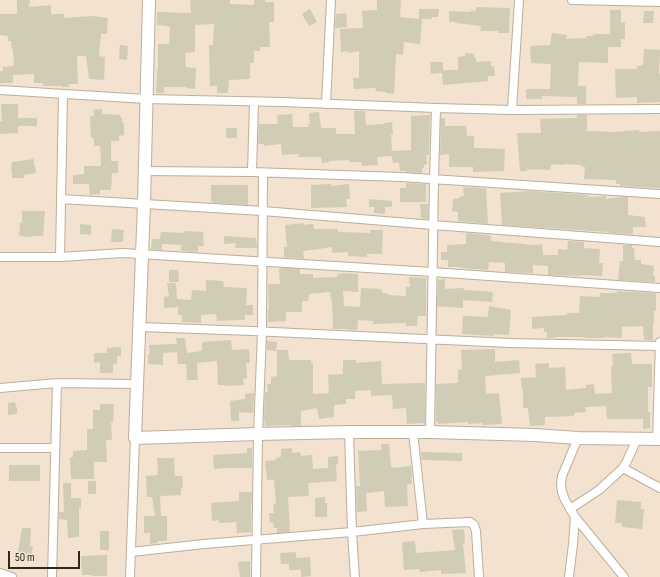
<!DOCTYPE html>
<style>
body{margin:0}
#map{position:relative;width:660px;height:577px;overflow:hidden;background:#f2e2cf;font-family:"Sofia Sans Condensed",sans-serif}
canvas{display:block}
.scale{position:absolute;left:8px;top:551px;width:72px;height:18px;box-sizing:border-box;border:2px solid #2f2821;border-top:0;padding-left:5px;font-size:12px;line-height:14px;white-space:nowrap;color:#2f2821;-webkit-text-stroke:3px #f2e2cf;paint-order:stroke}
</style>
<div id="map">
<canvas width="660" height="577"></canvas>
<div class="scale">50 m</div>
</div>
<script>
const ctx = document.querySelector('canvas').getContext('2d');
ctx.lineJoin = 'round';
function paint(path, color) { ctx.fillStyle = color; ctx.fill(path, 'evenodd'); }
const poly = rows => new Path2D(rows.map(r => 'M' + r).join(''));
function trace(path, color, width, dash) { ctx.strokeStyle = color; ctx.lineWidth = width; ctx.lineCap = dash ? 'butt' : 'round'; ctx.setLineDash(dash || []); ctx.stroke(path); }
const building = poly([
 [17,0,30,0,29,7,51,5,51,14,64,14,64,18,93,16,108,18,107,34,101,34,99,56,105,57,104,80,89,79,86,56,77,56,78,84,69,84,69,87,62,87,62,86,43,86,43,83,34,83,34,74,13,75,13,83,0,83,0,71,3,71,3,67,14,66,13,49,12,49,11,41,8,41,8,36,0,35,0,14,17,14],
 [190,0,230,0,230,4,254,5,254,0,265,0,265,2,274,2,274,22,269,22,270,47,260,47,260,51,254,51,254,63,250,63,250,79,229,80,228,93,217,93,217,86,210,86,209,45,213,45,214,24,195,25,195,52,185,53,186,67,196,68,195,89,186,88,186,87,164,87,164,93,156,93,157,69,158,69,158,44,169,44,170,27,167,27,167,26,157,25,157,12,191,13],
 [377,0,401,0,400,17,419,19,419,9,439,9,438,17,432,17,432,19,422,19,420,44,404,42,403,55,396,54,394,94,386,93,386,92,375,91,376,88,354,89,353,78,359,78,359,51,349,53,348,51,341,52,340,29,363,28,362,11,377,10],
 [476,7,510,8,509,33,498,33,498,31,480,31,481,26,456,23,455,22,449,22,449,11,471,12,471,10,476,11],
 [310,9,317,22,309,26,302,14],
 [610,10,621,10,621,23,625,22,625,39,621,39,621,47,608,47,608,63,579,62,578,86,586,86,586,104,577,104,577,97,542,96,542,99,526,99,526,89,550,89,551,64,531,63,530,46,550,45,552,33,567,35,566,39,586,38,586,36,593,36,593,34,610,34],
 [644,11,654,11,653,23,643,23],
 [346,13,347,27,335,28,336,14],
 [120,45,128,46,127,60,119,59],
 [644,49,660,50,659,74,660,74,660,102,637,103,637,97,616,98,615,69,637,69,637,66,643,65],
 [465,53,474,54,474,58,476,58,476,62,491,61,491,66,494,66,495,76,488,76,488,81,443,85,442,73,431,74,430,62,443,62,443,70,458,70,458,57,465,56],
 [1,104,18,104,18,118,37,118,37,126,18,126,18,133,0,134,0,121,2,121],
 [102,109,102,114,120,115,120,117,122,117,122,123,124,123,124,135,119,136,119,141,111,141,111,161,118,161,118,173,112,173,111,190,100,190,100,194,90,195,89,184,73,184,73,175,84,174,84,166,101,166,100,146,94,146,94,138,91,138,90,116,94,116,93,110],
 [354,111,365,111,366,125,384,124,384,123,392,122,393,134,391,134,392,151,411,150,411,116,430,115,429,155,426,155,427,164,424,165,424,168,422,168,422,173,406,172,406,171,400,171,399,162,393,163,392,156,377,157,378,165,362,166,361,162,349,162,349,160,329,161,330,162,322,163,321,157,298,157,299,154,282,155,281,144,264,146,264,144,258,144,259,124,278,124,277,115,292,114,293,127,308,127,308,124,310,124,309,113,319,112,321,128,336,128,336,134,355,134],
 [577,115,587,115,587,131,613,132,639,130,639,132,660,131,660,188,620,186,620,184,616,184,616,180,584,179,585,167,581,166,581,165,564,164,564,165,553,164,553,165,551,165,550,170,527,169,527,171,520,171,517,133,541,133,540,119,577,118],
 [441,118,445,118,445,126,466,126,467,136,474,136,474,148,505,149,504,171,473,172,473,167,449,167,449,154,440,155],
 [226,128,237,128,237,138,226,138],
 [34,159,34,166,35,166,36,173,24,175,24,178,12,178,12,172,11,172,12,162],
 [406,183,426,184,426,202,400,202,400,188,406,188],
 [331,184,332,186,349,184,350,199,346,199,347,207,311,208,311,185],
 [211,185,248,185,248,205,214,203,214,202,211,202],
 [463,187,482,188,482,189,486,188,488,224,458,221,458,212,452,211,453,199,460,198,460,196,464,196],
 [529,191,588,195,588,197,606,196,606,199,620,197,628,197,628,215,645,217,646,227,633,227,633,234,609,233,609,232,502,225,500,193],
 [369,199,392,201,392,207,385,207,385,214,374,213,374,207,369,207],
 [420,204,428,204,428,219,421,218],
 [22,211,45,211,43,236,32,236,32,237,19,236,20,223,22,223],
 [303,223,303,225,313,224,314,229,338,229,338,232,370,233,370,230,383,230,382,254,367,254,367,257,348,256,348,252,332,253,332,247,304,251,303,251,304,259,284,257,284,247,287,247,285,225],
 [80,224,91,225,91,235,80,234],
 [112,229,124,230,123,242,111,242],
 [184,231,203,232,204,246,198,246,198,252,181,251,181,245,162,244,162,250,151,249,152,239,160,239,161,232,184,233],
 [466,233,489,235,489,236,491,236,491,241,534,245,542,244,543,255,558,255,558,249,567,250,568,241,584,242,584,248,600,249,599,263,603,263,602,276,581,275,581,276,548,275,548,266,533,265,533,273,505,272,505,263,489,262,488,270,461,268,461,267,448,267,448,260,441,260,441,252,447,252,447,245,466,244],
 [224,236,256,238,257,248,235,248,236,243,224,244],
 [623,245,632,245,632,248,634,248,635,260,641,260,641,264,654,266,653,276,655,276,655,282,618,280,620,261,623,261],
 [283,268,300,269,300,274,313,274,313,278,336,277,337,276,337,274,345,273,358,274,358,292,343,291,344,306,360,307,361,288,380,289,380,290,382,289,382,293,389,294,389,295,406,296,406,287,410,287,409,277,426,278,426,316,418,316,417,326,406,326,406,323,373,324,373,321,358,320,357,330,349,330,349,329,333,329,332,299,331,300,330,292,309,294,308,301,302,301,302,312,286,312,286,321,268,322,268,310,269,310,268,284,280,284,279,269],
 [169,270,178,270,179,282,169,282],
 [445,279,445,289,464,288,464,290,493,292,492,302,463,300,463,308,437,306,438,280],
 [206,280,223,281,224,287,247,288,246,305,253,305,253,315,245,315,245,320,237,320,217,321,216,314,201,315,201,323,182,322,182,315,178,315,178,307,164,308,164,297,169,296,167,283,176,283,177,299,191,300,192,290,206,291],
 [617,291,656,293,656,311,654,311,654,323,653,323,653,340,644,340,643,326,622,327,622,338,605,337,605,338,585,338,585,337,555,337,555,338,547,338,547,332,544,332,544,328,532,329,532,317,567,315,567,313,579,313,580,296,600,297,600,293,617,293],
 [489,306,511,310,509,335,494,334,494,336,462,334,463,316,488,317],
 [176,338,185,338,187,353,202,351,202,342,231,340,232,350,249,349,250,363,246,363,247,378,243,379,244,385,224,386,224,385,218,385,217,361,197,363,198,380,187,380,186,364,178,364,177,352,163,353,163,365,148,364,148,354,150,354,149,345,177,344],
 [267,341,277,342,276,351,267,350],
 [121,347,121,356,117,356,117,364,113,364,113,373,100,373,100,362,94,363,94,353,107,353,107,348],
 [495,349,495,362,519,360,520,373,485,376,486,394,499,393,502,424,483,425,482,423,468,424,468,422,438,424,438,422,436,422,436,384,458,383,458,370,462,369,461,350],
 [277,350,288,350,289,360,311,360,311,363,313,363,313,394,329,393,328,375,343,374,343,360,356,360,356,363,381,361,382,384,425,383,425,423,407,424,406,408,393,409,392,395,371,396,371,390,355,391,355,399,346,399,346,404,334,405,334,417,319,419,317,408,301,411,301,426,290,426,290,425,265,426,264,418,265,392,268,392,267,384,271,384,271,377,277,376],
 [631,353,632,364,652,364,652,387,648,387,648,412,650,412,650,428,643,429,643,419,607,419,606,406,585,407,586,412,574,413,574,416,545,417,545,425,530,426,528,408,523,408,523,389,522,390,521,378,536,377,535,364,549,363,549,368,565,367,566,390,586,388,586,385,594,384,595,394,612,393,611,366,613,366,612,354],
 [254,393,253,413,239,412,239,421,231,421,230,401,245,399,245,394],
 [15,402,16,407,17,407,17,414,8,415,8,403],
 [100,404,114,404,113,422,111,422,112,440,106,440,107,462,94,462,94,479,71,479,70,457,73,457,73,451,87,450,87,429,93,429,93,410,100,410],
 [381,444,389,444,391,467,393,467,393,468,411,466,412,478,411,478,412,484,407,484,408,506,385,507,384,491,366,493,367,511,357,512,356,486,360,486,358,451,381,450],
 [247,448,252,448,252,468,226,468,214,469,213,455,247,453],
 [292,448,292,453,300,452,301,456,312,455,313,469,328,468,328,457,338,456,338,464,336,464,337,481,308,483,309,496,288,497,290,532,277,533,277,528,274,528,273,522,270,523,269,513,274,513,273,505,276,504,274,480,267,480,265,461,276,460,276,458,281,457,281,449],
 [421,452,462,453,462,461,422,460],
 [157,458,174,458,175,476,182,476,183,488,181,488,181,495,160,496,161,516,167,516,167,541,158,541,158,543,150,544,150,533,144,533,144,516,155,516,152,497,147,497,146,476,158,475],
 [9,465,40,465,40,481,9,481],
 [88,481,96,481,96,494,88,494],
 [63,483,71,483,71,498,81,498,81,508,79,508,79,537,68,538,67,520,59,519,59,512,64,512],
 [239,492,252,492,251,509,251,532,237,533,236,522,219,523,219,520,212,521,211,503,239,501],
 [325,497,325,503,327,503,327,517,315,517,315,498],
 [617,500,641,502,641,509,644,509,642,529,622,527,622,523,615,523],
 [22,528,31,528,30,546,33,546,30,559,17,557],
 [464,529,465,543,463,543,466,573,441,574,441,570,420,572,419,569,404,570,402,542,415,541,416,553,455,550,452,530],
 [100,531,109,531,109,550,100,550],
 [296,552,296,558,310,557,311,576,301,577,301,570,289,570,289,564,281,564,280,553],
 [107,555,107,576,92,576,92,575,82,575,81,556],
 [250,561,250,577,240,577,238,562]
]);
const street = poly([
 [572,0,660,2],
 [0,90,146,99,282,102,436,108,512,110,660,109],
 [326,104,331,0],
 [512,110,519,0],
 [145,171,252,172,401,177,660,194],
 [252,172,254,102],
 [61,199,263,211,433,225,660,242],
 [0,257,60,257,123,253,432,272,660,288],
 [60,257,63,94],
 [140,327,252,331,510,343,660,346],
 [0,388,57,383,137,384],
 [349,432,352,532,355,577],
 [413,432,423,524],
 [430,432,434,179,436,108],
 [578,438,562,476,561,484,562,492,565,500,575,517,624,577],
 [657,439,660,342],
 [0,448,55,448],
 [623,468,660,488],
 [570,509,599,490,623,468,627,461,637,439],
 [131,552,204,544,352,532,423,524,470,522,474,525,476,531,479,577],
 [0,573,12,577],
 [52,577,57,383],
 [130,577,135,438],
 [256,577,258,434,262,332,263,173],
 [569,577,573,544,575,517]
]);
const secondary = poly([
 [149,0,144,203,135,438,258,434,349,432,430,432,535,435,578,438,660,439]
]);
paint(building, '#d1ccb6');
trace(street, '#bdae9c', 10);
trace(secondary, '#bdae9c', 14);
trace(street, '#fff', 8);
trace(secondary, '#fff', 12);
</script>
